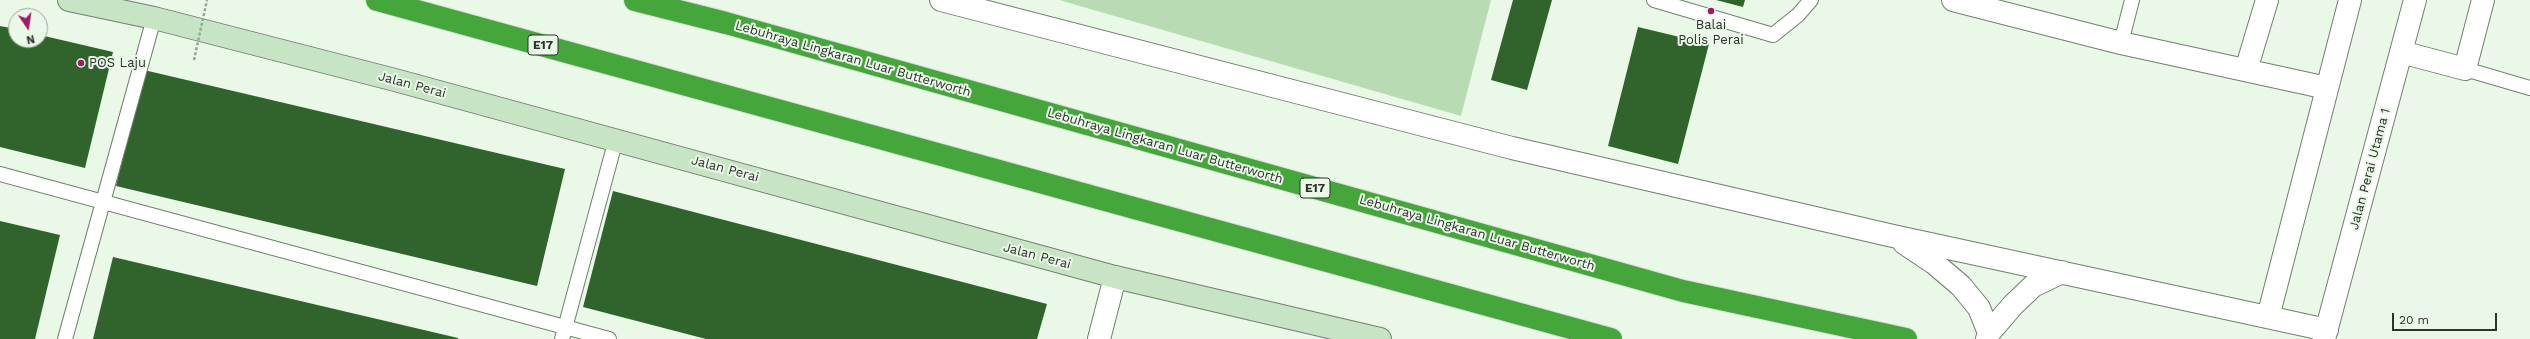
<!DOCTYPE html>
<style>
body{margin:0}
#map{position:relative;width:2530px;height:339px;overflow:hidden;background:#e9f8e7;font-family:"Work Sans",sans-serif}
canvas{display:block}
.north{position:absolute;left:8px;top:8px;width:40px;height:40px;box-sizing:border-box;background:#e9f8e7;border:1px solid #9ea99c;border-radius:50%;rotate:167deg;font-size:11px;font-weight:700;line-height:16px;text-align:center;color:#2d322c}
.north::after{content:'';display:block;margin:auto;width:14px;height:18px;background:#a01966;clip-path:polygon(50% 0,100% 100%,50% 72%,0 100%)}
.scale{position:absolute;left:2392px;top:313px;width:105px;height:18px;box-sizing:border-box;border:2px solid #2d322c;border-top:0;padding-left:5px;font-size:12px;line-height:14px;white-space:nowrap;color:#2d322c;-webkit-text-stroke:3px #e9f8e7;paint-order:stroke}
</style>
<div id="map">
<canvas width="2530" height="339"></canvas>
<div class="north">N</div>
<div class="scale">20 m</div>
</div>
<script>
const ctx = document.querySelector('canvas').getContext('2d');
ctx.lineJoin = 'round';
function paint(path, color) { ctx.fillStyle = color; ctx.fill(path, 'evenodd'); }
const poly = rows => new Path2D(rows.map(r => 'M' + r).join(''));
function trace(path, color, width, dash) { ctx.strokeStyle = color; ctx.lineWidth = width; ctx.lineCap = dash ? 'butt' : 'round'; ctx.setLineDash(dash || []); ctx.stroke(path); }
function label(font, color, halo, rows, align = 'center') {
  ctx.font = font + ' "Work Sans",sans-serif'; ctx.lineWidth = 4; ctx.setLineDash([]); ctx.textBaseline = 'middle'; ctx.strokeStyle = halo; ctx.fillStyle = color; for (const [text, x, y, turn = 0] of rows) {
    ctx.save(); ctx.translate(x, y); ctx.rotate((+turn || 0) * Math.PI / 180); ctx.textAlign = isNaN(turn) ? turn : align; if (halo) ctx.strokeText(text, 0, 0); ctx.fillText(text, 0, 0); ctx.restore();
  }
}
const green = poly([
 [1059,0,1491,0,1461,116]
]);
const building = poly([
 [1513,0,1552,0,1527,90,1491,80],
 [1716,0,1745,0,1743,7],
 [0,26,16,29,16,40,40,40,40,35,113,52,85,168,0,147],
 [1638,27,1709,44,1678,164,1608,146],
 [144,70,565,169,537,286,116,186],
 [613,191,1047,304,1037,339,706,339,583,307],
 [0,221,60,235,35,339,0,339],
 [113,257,458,338,458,339,93,339]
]);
const lane = poly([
 [1654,0,1773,35,1798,15,1811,0],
 [2121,43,2132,0],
 [2465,69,2530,88],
 [0,174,609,339],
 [65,339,154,18],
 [562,339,616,139]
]);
const street = poly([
 [941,0,1512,148,1893,236,2327,330],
 [1953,0,2121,43,2327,88],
 [2401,52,2465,69,2483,0],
 [2246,70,2267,0],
 [1904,243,1934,263,1961,286,1979,308,1989,333],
 [2268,317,2350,0],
 [1099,339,1115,277],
 [1987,339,1989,333,2013,305,2033,286,2062,272],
 [2324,339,2415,0]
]);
const secondary = poly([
 [69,0,154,18,395,80,1115,277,1380,339]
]);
const highway = poly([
 [377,0,1611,339],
 [635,0,726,23,1683,291,1906,339]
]);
const pathBridge = poly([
 [194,60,207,0]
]);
const markers = [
 [1711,11,4,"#a01966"],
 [81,63,4,"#a01966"]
];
const shields = [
 [543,45,30],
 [1315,188,30]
];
const shieldNames = [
 ["E17",543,45],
 ["E17",1315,188]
];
const poiNames = [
 ["Balai",1711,25],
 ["Polis Perai",1711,40],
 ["POS Laju",89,63,"left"]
];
const streetNames = [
 ["Lebuhraya Lingkaran Luar Butterworth",853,59,16],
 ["Jalan Perai",412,85,15],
 ["Lebuhraya Lingkaran Luar Butterworth",1165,146,16],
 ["Jalan Perai",725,169,15],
 ["Jalan Perai Utama 1",2370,169,-75],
 ["Lebuhraya Lingkaran Luar Butterworth",1477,233,16],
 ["Jalan Perai",1037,256,15]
];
paint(green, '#b9dbb4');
paint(building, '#31632c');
trace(lane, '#727f70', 16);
trace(street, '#727f70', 24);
trace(secondary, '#727f70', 24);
trace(highway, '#dddedd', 24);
trace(lane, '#fff', 14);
trace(street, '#fff', 22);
trace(secondary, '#c7e4c4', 22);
trace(highway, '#45a63b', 22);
trace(pathBridge, '#9aa599', 2.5, [3, 2]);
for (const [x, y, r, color] of markers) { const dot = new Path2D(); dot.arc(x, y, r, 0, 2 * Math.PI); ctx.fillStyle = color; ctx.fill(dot); trace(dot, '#e9f8e7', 1.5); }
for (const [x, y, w] of shields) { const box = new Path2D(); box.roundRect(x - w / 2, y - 10, w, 20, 3); ctx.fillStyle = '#e9f8e7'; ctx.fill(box); trace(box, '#2d322c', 1); }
label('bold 12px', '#2d322c', null, shieldNames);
label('13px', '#2d322c', '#e9f8e7', poiNames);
label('13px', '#2d322c', '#e9f8e7', streetNames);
</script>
